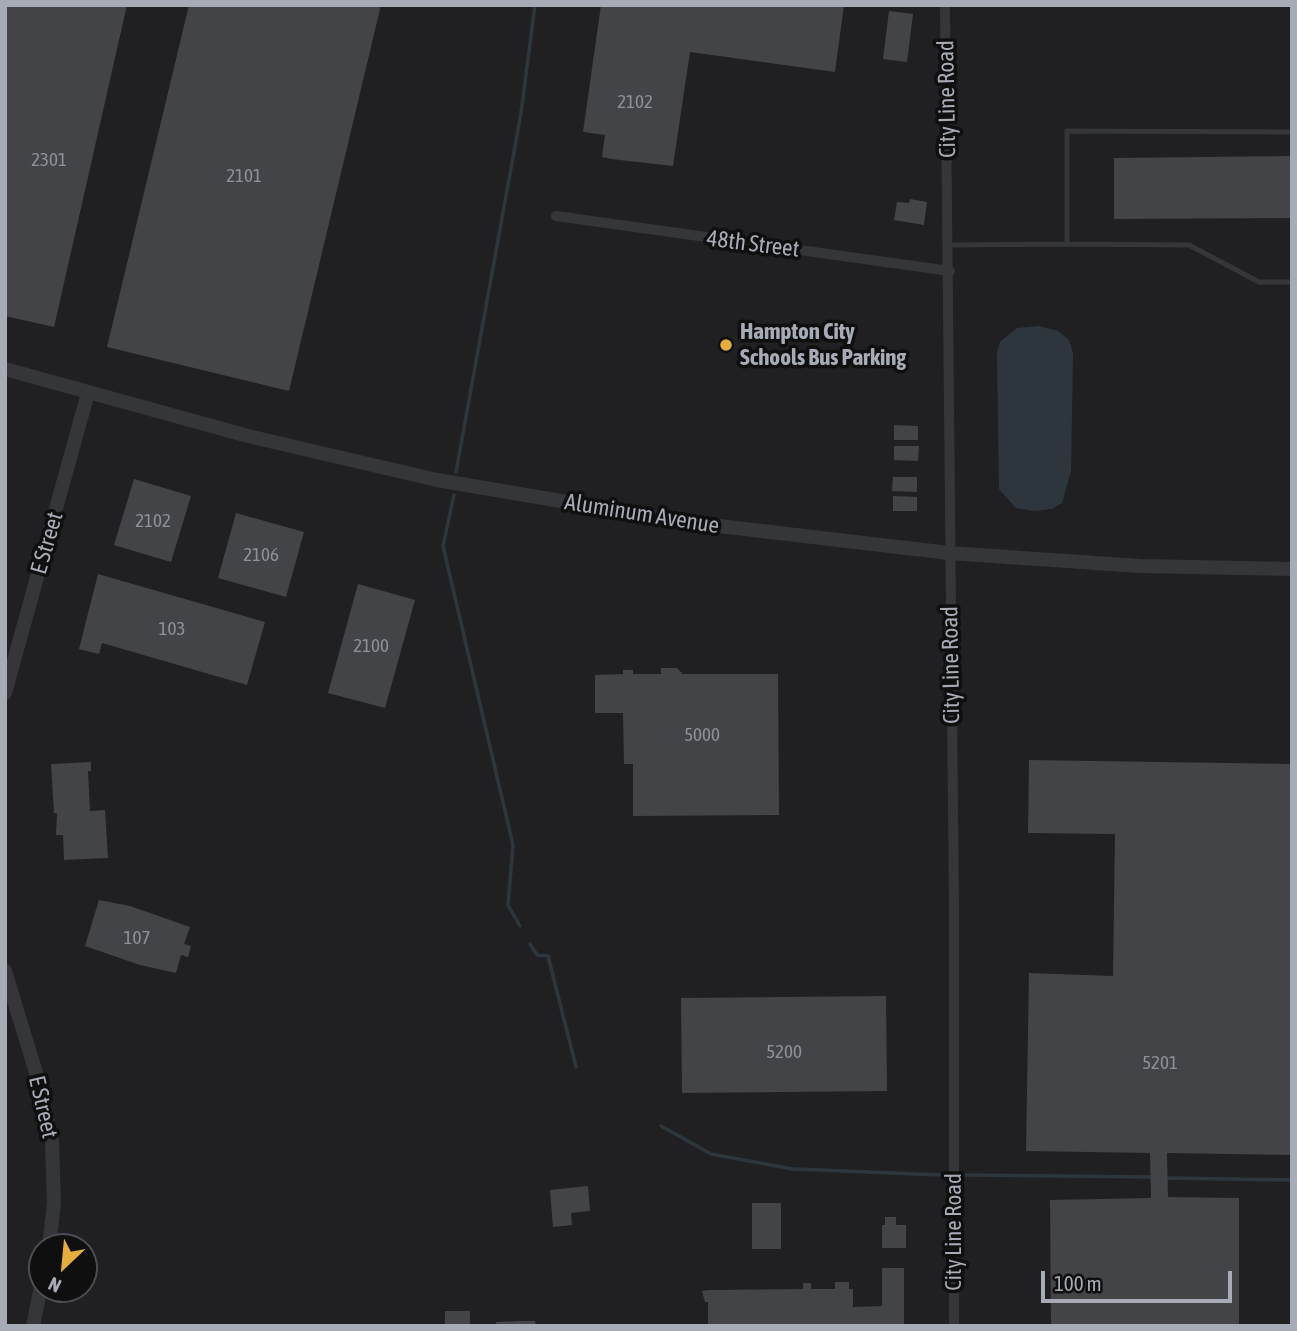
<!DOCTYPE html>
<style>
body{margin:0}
#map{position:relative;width:1297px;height:1331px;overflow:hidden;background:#141415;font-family:"Asap Condensed",sans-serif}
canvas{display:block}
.frame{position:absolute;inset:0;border:7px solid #a6abb5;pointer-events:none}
.north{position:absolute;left:28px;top:1233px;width:70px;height:70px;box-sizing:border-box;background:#0f0f10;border:2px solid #4b4d52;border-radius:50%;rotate:206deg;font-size:19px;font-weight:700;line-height:28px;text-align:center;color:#a6abb5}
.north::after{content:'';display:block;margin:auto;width:24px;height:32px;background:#e6ad3b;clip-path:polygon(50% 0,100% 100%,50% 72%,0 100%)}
.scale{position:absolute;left:1041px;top:1271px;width:191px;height:32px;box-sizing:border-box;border:4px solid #a6abb5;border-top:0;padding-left:9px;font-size:21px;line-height:24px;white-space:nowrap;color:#a6abb5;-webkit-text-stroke:5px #0f0f10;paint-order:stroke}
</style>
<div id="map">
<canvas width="1297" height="1331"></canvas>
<div class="frame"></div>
<div class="north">N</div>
<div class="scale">100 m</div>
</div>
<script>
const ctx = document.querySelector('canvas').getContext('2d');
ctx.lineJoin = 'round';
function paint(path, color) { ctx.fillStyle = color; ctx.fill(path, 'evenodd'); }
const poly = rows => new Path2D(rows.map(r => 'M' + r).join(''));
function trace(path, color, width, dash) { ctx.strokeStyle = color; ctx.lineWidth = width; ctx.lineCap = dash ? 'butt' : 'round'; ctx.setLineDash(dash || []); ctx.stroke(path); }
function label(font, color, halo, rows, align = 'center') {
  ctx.font = font + ' "Asap Condensed",sans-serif'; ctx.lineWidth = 7; ctx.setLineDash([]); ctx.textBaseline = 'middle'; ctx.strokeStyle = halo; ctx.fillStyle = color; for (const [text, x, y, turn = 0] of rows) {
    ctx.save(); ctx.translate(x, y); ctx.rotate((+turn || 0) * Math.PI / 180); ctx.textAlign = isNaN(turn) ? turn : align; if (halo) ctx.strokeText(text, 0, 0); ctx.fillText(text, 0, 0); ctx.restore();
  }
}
const built = poly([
 [5,5,1292,5,1292,1326,5,1326],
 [42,1247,84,1247,84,1289,42,1289]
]);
const water = poly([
 [1039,326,1058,331,1069,340,1073,353,1071,471,1062,503,1052,509,1034,511,1016,508,999,489,997,353,1000,342,1017,328]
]);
const stream = poly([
 [456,472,521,113,535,5],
 [454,495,443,546,513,845,508,905,520,926],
 [530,944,537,955,548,956,576,1067],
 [661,1126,711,1154,793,1169,943,1175],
 [964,1175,1153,1177],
 [1164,1178,1292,1180]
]);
const building = poly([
 [5,5,127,5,54,327,5,316],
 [189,5,381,5,289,391,107,347],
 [601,5,844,5,835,72,690,52,673,166,611,159,602,157,605,135,583,132],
 [889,11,913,14,907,62,883,59],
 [1292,156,1292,218,1114,219,1114,158],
 [910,199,927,202,924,225,894,220,897,202,909,203],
 [894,425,918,426,918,440,894,440],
 [894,446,919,446,918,461,894,460],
 [893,477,917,477,917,492,892,491],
 [134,479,191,496,171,562,114,545],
 [893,496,917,497,917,511,893,511],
 [236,513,304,532,286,597,218,578],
 [98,574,265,622,247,685,102,643,99,654,79,649],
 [358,584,415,600,385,708,328,693],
 [661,668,677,668,683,674,778,674,779,815,633,816,633,764,624,764,623,713,595,713,595,675,623,674,623,670,633,670,633,674,661,674],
 [1029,760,1292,764,1292,1155,1167,1153,1168,1197,1239,1198,1239,1326,1051,1326,1050,1200,1151,1198,1150,1153,1026,1151,1029,973,1113,976,1115,834,1028,833],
 [91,762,91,771,88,771,90,811,105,810,108,858,64,860,63,835,56,835,57,813,54,813,51,764],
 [99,900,130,906,190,927,184,944,191,946,188,957,181,955,176,973,140,965,85,946],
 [886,996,887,1091,682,1093,681,998],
 [588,1186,590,1211,571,1213,572,1225,553,1227,550,1190],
 [752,1203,781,1203,781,1249,752,1249],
 [885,1217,896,1217,896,1225,906,1225,906,1248,882,1248,882,1225,885,1225],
 [882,1268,904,1268,904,1326,708,1326,708,1302,705,1302,702,1291,708,1290,803,1289,803,1283,811,1283,811,1289,835,1289,835,1282,849,1282,849,1289,853,1289,853,1307,882,1306],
 [445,1311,470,1311,470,1326,445,1326],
 [521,1321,535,1321,536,1326,497,1326,496,1322]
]);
const service = poly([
 [1292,132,1067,131,1067,244,1189,245,1259,282,1292,282],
 [950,245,1067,244]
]);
const minor = poly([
 [945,5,954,908,954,1326],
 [556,216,950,271]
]);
const tertiary = poly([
 [5,369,248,436,437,480,685,522,949,553,1140,566,1292,569],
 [5,693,88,393],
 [5,971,41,1089,52,1142,54,1203,49,1247],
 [33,1326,42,1281]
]);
const markers = [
 [726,345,7,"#e6ad3b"]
];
const numberNames = [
 ["2102",635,102],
 ["2301",49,160],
 ["2101",244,176],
 ["2102",153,521],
 ["2106",261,555],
 ["103",172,629],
 ["2100",371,646],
 ["5000",702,735],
 ["107",137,938],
 ["5200",784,1052],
 ["5201",1160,1063]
];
const streetNames = [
 ["City Line Road",947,99,-91],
 ["48th Street",753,244,7],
 ["Aluminum Avenue",642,514,9],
 ["E Street",47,543,-74],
 ["City Line Road",951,665,-91],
 ["E Street",43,1107,77],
 ["City Line Road",954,1232,-90]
];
const poiNames = [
 ["Hampton City",740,332],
 ["Schools Bus Parking",740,358]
];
paint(built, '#202022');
paint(water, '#2e363d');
trace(stream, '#2e363d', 3.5);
paint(building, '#434448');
trace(service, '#35363a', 5);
trace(minor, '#35363a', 10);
trace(tertiary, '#35363a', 14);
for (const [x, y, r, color] of markers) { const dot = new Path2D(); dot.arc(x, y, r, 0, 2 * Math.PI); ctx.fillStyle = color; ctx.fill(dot); trace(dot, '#0f0f10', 2.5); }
label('19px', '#8d919a', null, numberNames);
label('23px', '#a6abb5', '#0f0f10', streetNames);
label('bold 23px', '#a6abb5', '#0f0f10', poiNames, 'left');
</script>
